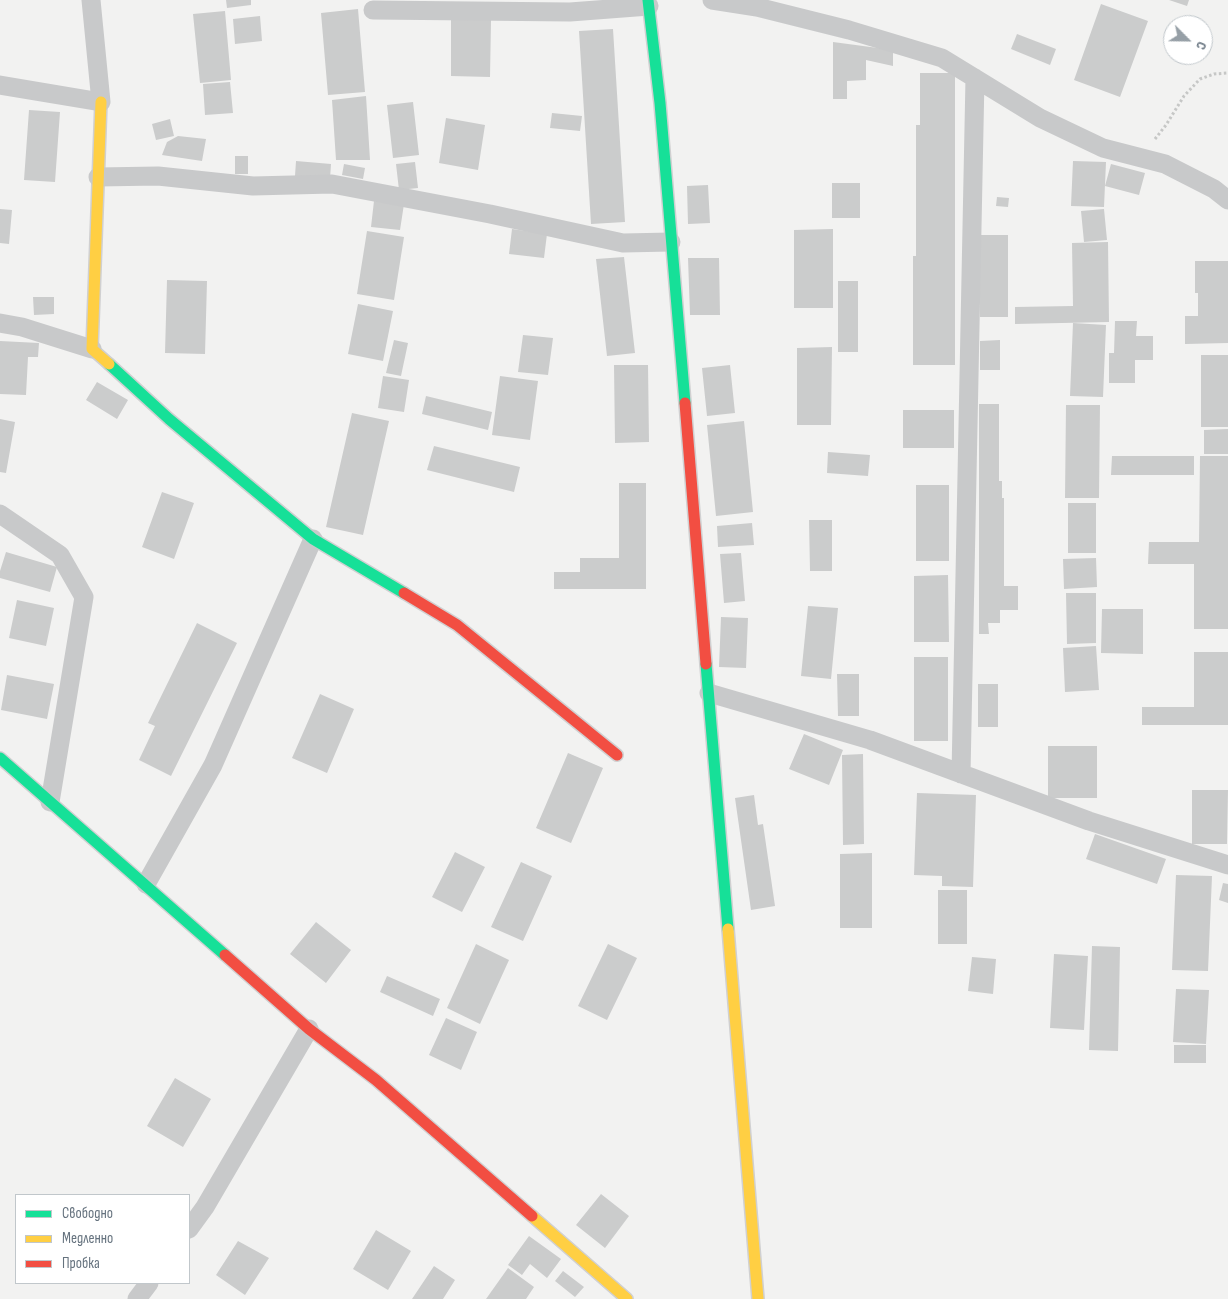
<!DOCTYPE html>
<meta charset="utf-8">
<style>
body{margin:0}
#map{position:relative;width:1228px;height:1299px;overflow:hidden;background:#f2f2f1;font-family:"Sofia Sans Condensed",sans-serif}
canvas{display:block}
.legend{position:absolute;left:15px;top:1194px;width:175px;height:90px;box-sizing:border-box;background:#fff;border:1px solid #c1c7cb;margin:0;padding:6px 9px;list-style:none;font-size:15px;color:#65727e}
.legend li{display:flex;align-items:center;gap:10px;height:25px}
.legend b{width:25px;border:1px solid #c1c7cb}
.north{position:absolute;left:1163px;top:15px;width:50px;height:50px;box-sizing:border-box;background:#fff;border:1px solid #c1c7cb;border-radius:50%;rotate:113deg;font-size:14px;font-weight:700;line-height:20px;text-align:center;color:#65727e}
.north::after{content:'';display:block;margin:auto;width:18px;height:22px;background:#969fa6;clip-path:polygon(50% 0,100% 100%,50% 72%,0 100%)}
</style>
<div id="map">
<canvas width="1228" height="1299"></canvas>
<ul class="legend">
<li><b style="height:6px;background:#16e098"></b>Свободно</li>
<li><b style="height:6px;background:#ffcf43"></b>Медленно</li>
<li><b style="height:6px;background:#f24e42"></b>Пробка</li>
</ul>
<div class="north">С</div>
</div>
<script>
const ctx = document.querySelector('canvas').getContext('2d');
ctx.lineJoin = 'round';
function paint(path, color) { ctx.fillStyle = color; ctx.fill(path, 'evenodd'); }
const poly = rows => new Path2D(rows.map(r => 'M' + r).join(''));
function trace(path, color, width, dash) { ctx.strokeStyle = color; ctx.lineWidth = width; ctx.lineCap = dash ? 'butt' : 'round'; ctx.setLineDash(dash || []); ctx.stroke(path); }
const building = poly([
 [226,0,251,0,251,5,227,8],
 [1169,0,1189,0,1187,6],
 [1101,4,1148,21,1120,97,1074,80],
 [358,9,365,92,328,95,321,13],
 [225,11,231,80,200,83,193,14],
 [260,16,262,41,235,44,233,19],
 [451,20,491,20,490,77,451,76],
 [613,29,625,222,591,224,579,31],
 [1017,34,1056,49,1050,65,1011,49],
 [833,42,893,50,893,66,866,60,866,80,847,81,847,99,833,99],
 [920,73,955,73,955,365,913,365,913,256,916,256,916,125,920,125],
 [230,82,233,113,205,115,203,84],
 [366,96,370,160,336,160,332,100],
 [413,102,419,155,393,158,387,105],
 [29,110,60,112,55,182,24,180],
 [552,113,582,116,580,131,550,128],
 [446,118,485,125,478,170,439,163],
 [170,119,174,136,156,140,152,124],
 [178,136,206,139,202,161,162,155,167,142],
 [235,156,248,156,248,174,235,174],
 [296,161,331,164,330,179,295,176],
 [1073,161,1106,162,1104,207,1071,206],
 [415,162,418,188,399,190,396,164],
 [344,164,365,168,363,179,342,175],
 [1111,164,1145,173,1139,195,1105,186],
 [832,183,860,183,860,218,832,218],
 [708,185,710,223,688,224,687,186],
 [997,197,1009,198,1008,207,996,206],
 [374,201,404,204,400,230,371,227],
 [0,209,12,210,9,244,0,243],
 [1104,209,1107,240,1084,242,1081,211],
 [512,229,547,234,544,258,509,254],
 [833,229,833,308,794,308,794,230],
 [367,231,404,237,394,300,357,294],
 [979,235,1008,235,1008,317,980,317],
 [1108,242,1109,322,1015,324,1015,307,1073,306,1072,243],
 [624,257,635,353,607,356,596,259],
 [688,258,719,258,720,315,690,315],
 [1195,261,1228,261,1228,343,1185,344,1185,316,1198,316,1198,293,1195,293],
 [167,280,207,281,205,354,165,353],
 [838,281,858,281,858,352,838,352],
 [33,297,54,297,54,314,34,315],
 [358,304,393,311,383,361,348,354],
 [1115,321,1137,321,1136,336,1153,336,1153,360,1135,360,1135,383,1109,383,1109,353,1114,353],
 [1073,323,1106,325,1103,397,1070,396],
 [523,335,553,338,548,375,518,372],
 [394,340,408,343,401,376,386,373],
 [1000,340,1000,370,980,370,980,341],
 [0,341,39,343,38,357,28,357,26,395,0,394],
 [832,347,831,425,797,425,797,348],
 [1201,355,1228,355,1228,427,1201,427],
 [614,365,648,365,649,442,615,443],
 [730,365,735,413,707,416,702,368],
 [383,376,409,380,404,412,378,408],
 [500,376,538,381,530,440,492,435],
 [97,382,128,400,117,419,86,400],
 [426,396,492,412,488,430,422,414],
 [979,404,999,404,999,481,1002,481,1002,498,1004,498,1004,586,1018,586,1018,610,1000,610,1000,623,988,623,989,634,979,634],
 [1066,405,1100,405,1099,498,1065,498],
 [903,410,954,410,954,448,903,448],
 [352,413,389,421,363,535,326,527],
 [0,419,15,422,6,473,0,472],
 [744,421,753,512,716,516,707,425],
 [1228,429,1228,454,1204,454,1204,430],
 [434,446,520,467,514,492,427,470],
 [828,452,870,455,868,476,827,473],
 [1112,456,1194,456,1194,475,1111,475],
 [1200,456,1228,456,1228,629,1194,629,1194,564,1148,564,1149,542,1199,542],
 [619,483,646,483,646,589,554,589,554,572,580,572,580,558,619,558],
 [916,485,949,485,949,561,916,561],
 [162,492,194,503,174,559,142,547],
 [1068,503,1096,503,1096,553,1068,553],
 [809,520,832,520,832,571,810,571],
 [752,523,754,545,718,547,717,526],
 [6,552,57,567,50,592,0,578,0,571],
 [741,553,745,601,724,603,720,554],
 [1096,558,1097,587,1064,589,1063,559],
 [948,575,949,642,914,642,914,576],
 [1066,593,1096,593,1096,643,1067,644],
 [17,600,54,608,46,646,9,638],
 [808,606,838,608,831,679,801,676],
 [1102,609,1143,609,1143,654,1101,653],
 [721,617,748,618,746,668,719,667],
 [197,623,237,643,171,776,139,760,155,726,148,723],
 [1096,646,1099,690,1065,692,1063,648],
 [1194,652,1228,652,1228,725,1142,725,1142,707,1194,707],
 [914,657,948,657,948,741,914,741],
 [837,674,859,674,859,716,838,716],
 [7,675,54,684,47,719,1,710],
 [978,684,998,684,998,727,978,727],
 [320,694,354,709,327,773,292,758],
 [804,734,843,750,829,785,789,769],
 [1048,746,1097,746,1097,798,1048,798],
 [568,753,603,768,571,843,536,828],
 [863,754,864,844,843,845,842,755],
 [1192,790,1228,790,1227,844,1192,844],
 [917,793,976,795,973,887,942,886,942,876,914,875],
 [754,795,758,825,763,824,775,906,751,910,735,798],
 [1095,834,1166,859,1157,884,1086,859],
 [455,852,485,867,462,912,432,897],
 [872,853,872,928,840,928,840,854],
 [521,862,552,876,523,941,491,927],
 [1176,875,1212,876,1208,971,1172,970],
 [1223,883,1228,884,1228,903,1219,900],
 [938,890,967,890,967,944,938,944],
 [316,922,351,950,326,983,290,954],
 [476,944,509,960,480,1024,447,1008],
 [608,944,637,958,607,1020,578,1006],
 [1092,946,1120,947,1118,1051,1089,1050],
 [1054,954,1088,956,1084,1030,1050,1028],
 [972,957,996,959,993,994,968,991],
 [387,976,440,999,433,1016,380,992],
 [1176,989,1209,990,1206,1044,1173,1042],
 [446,1018,477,1032,461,1070,429,1055],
 [1174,1045,1206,1045,1206,1063,1174,1063],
 [175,1078,211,1099,183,1147,147,1126],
 [601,1194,629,1216,605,1248,576,1225],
 [376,1230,411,1251,388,1290,353,1269],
 [529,1236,561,1259,547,1278,530,1264,522,1275,508,1265],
 [238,1241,269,1258,245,1295,216,1275],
 [434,1266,455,1280,443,1299,412,1299],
 [508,1268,534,1287,526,1299,486,1299],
 [563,1271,584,1287,575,1297,555,1281]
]);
const path = poly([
 [1155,139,1166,125,1184,96,1200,79,1214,74,1228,73]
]);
const street = poly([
 [712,0,757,7,849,30,942,58,1040,118,1103,148,1165,164,1214,189,1228,200],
 [373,10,570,12,649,6],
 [0,85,101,102,91,0],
 [98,177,158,176,253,186,332,184,490,214,623,243,671,242],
 [0,323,22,327,92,349],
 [0,514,60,555,84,597,50,802],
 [709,693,870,740,1089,821,1228,865],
 [961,774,975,78],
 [146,884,213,765,313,539],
 [189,1229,205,1207,309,1029],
 [137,1299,149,1283]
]);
const fast = poly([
 [648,0,660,103,685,403],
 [109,364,169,419,313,539,404,593],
 [706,664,728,929],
 [0,758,225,955]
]);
const slow = poly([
 [101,102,92,349,109,364],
 [728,929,758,1299],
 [532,1216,627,1299]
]);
const jam = poly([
 [685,403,706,664],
 [404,593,457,625,617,755],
 [225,955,309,1029,376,1080,532,1216]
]);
paint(building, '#cbcccc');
trace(fast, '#d0d0d1', 14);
trace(slow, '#d0d0d1', 14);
trace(jam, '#d0d0d1', 14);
trace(path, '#c6c7c6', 3, [2.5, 2.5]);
trace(street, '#c8c9ca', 19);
trace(fast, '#16e098', 11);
trace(slow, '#ffcf43', 11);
trace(jam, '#f24e42', 11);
</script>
